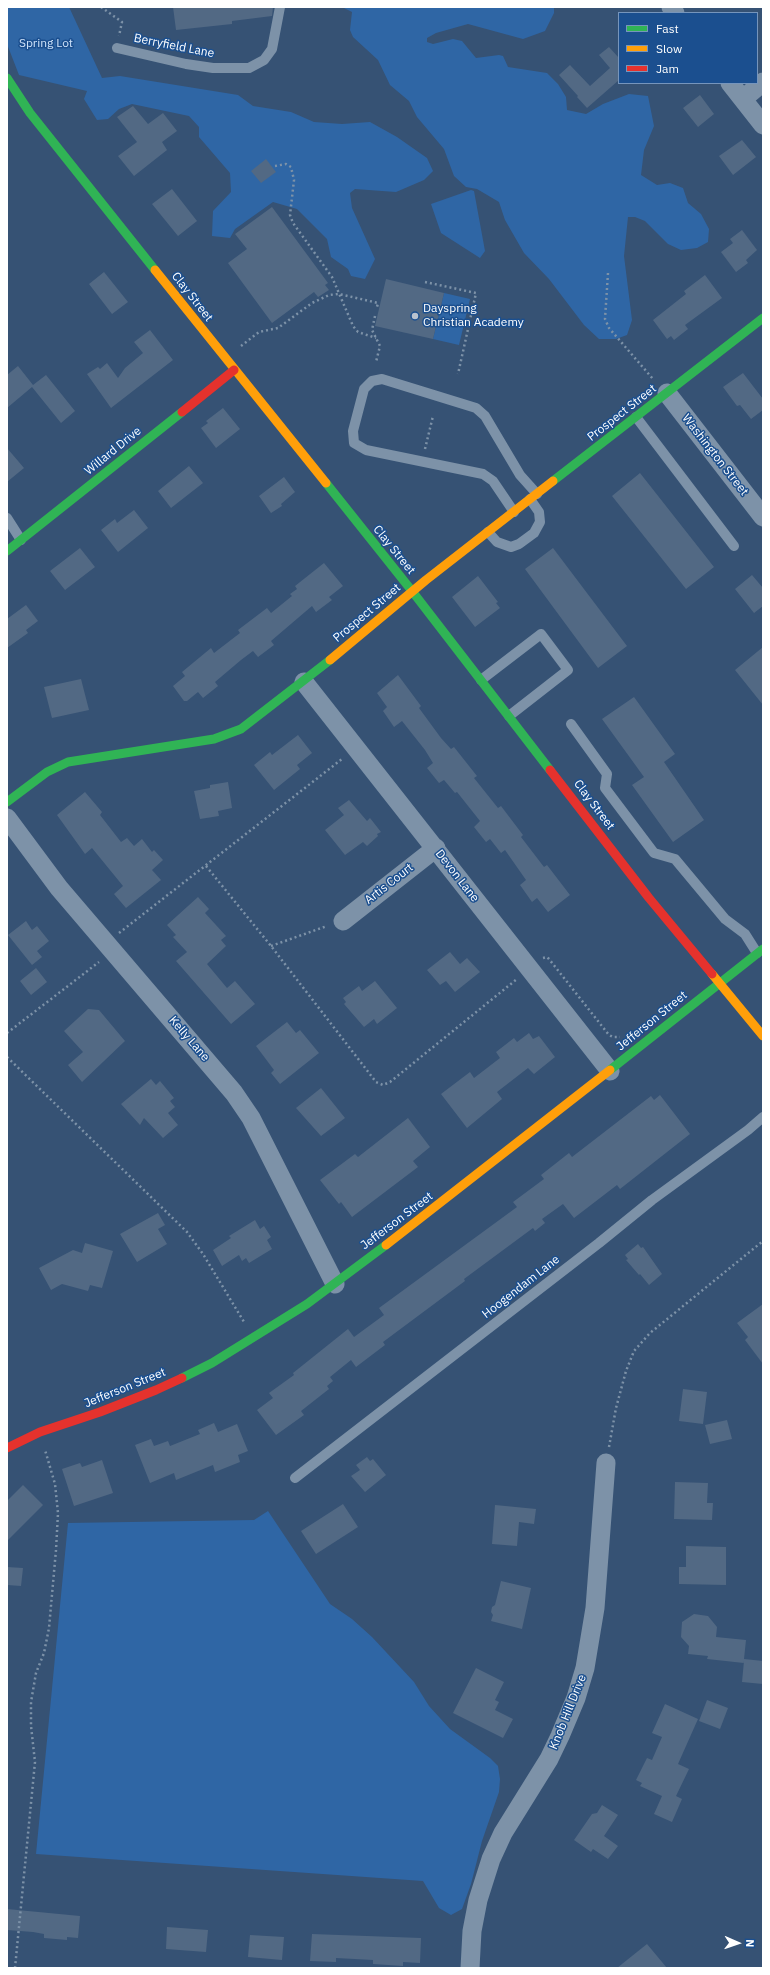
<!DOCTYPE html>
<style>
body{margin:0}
#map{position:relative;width:770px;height:1975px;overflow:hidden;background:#365274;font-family:"IBM Plex Sans",sans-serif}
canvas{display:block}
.frame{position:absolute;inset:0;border:8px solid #fff;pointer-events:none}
.legend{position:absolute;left:618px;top:12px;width:140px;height:72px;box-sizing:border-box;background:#1b4f8f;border:1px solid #7695bc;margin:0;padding:5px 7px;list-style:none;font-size:12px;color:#fff}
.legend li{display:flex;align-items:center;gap:8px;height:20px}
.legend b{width:20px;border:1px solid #7695bc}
.north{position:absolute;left:718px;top:1923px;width:40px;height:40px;-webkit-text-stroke:3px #1b4f8f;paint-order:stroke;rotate:92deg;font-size:11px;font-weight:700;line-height:16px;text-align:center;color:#fff}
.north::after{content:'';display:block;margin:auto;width:14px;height:18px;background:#fff;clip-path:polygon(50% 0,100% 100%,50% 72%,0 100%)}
</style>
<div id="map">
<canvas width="770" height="1975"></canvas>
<div class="frame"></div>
<ul class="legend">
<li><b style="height:5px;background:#30b455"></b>Fast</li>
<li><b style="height:5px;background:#ff9f0a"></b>Slow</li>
<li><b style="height:5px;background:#e5322d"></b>Jam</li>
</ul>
<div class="north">N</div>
</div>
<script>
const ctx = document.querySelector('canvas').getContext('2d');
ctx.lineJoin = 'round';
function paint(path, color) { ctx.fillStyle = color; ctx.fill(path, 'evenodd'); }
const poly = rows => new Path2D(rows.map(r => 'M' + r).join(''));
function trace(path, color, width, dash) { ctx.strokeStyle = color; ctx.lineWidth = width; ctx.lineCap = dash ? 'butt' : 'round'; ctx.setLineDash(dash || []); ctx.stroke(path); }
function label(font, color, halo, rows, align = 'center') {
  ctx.font = font + ' "IBM Plex Sans",sans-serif'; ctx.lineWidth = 3; ctx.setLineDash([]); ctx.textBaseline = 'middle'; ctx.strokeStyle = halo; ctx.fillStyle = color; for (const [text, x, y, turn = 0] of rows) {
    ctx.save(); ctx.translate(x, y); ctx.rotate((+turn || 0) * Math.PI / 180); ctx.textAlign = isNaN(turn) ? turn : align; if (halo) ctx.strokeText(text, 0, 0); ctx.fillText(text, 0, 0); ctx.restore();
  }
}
const green = poly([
 [7,7,69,7,102,78,120,76,238,95,253,106,291,112,314,122,342,124,370,122,397,137,427,158,433,171,424,180,396,192,355,189,350,193,352,208,375,259,365,279,351,276,348,269,331,257,327,239,297,209,273,202,235,229,230,238,212,236,213,211,231,192,230,173,199,137,199,127,189,116,132,104,119,109,108,119,97,120,84,99,87,91,19,75,7,44],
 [342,7,554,7,554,13,545,31,523,39,468,24,436,33,427,38,427,42,433,44,453,39,462,41,476,58,499,55,503,56,508,67,547,73,558,84,566,97,567,110,586,114,603,104,629,94,648,96,654,126,644,150,641,175,657,185,670,183,683,188,688,203,701,214,709,229,708,242,697,248,681,250,668,244,645,221,635,217,628,217,624,256,632,320,627,335,616,339,599,339,584,325,549,279,524,253,505,220,499,202,477,189,466,187,454,176,444,149,417,117,409,101,390,85,378,60,353,37,350,30,352,12],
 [471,190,474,191,485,251,480,258,441,233,431,204],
 [444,293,470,299,459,345,433,339],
 [268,1511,330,1604,352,1619,372,1637,414,1682,429,1706,450,1729,490,1758,498,1766,500,1779,499,1792,482,1841,471,1884,462,1909,451,1915,439,1908,423,1881,36,1854,68,1523,254,1520]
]);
const building = poly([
 [173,7,273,7,272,16,232,21,232,24,176,30],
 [609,47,619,58,619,80,587,108,577,97,578,96,559,75,570,65,590,86,610,68,599,55],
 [700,95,714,114,698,127,683,108],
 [133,106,148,124,163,113,177,131,162,142,167,150,134,176,118,156,137,142,117,117],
 [742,140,756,157,733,175,719,156],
 [266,159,276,172,261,183,251,171],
 [172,189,197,221,178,236,152,204],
 [272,207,328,283,325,285,329,290,318,297,314,292,272,323,228,263,247,249,235,234],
 [742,230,757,250,746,260,748,263,736,272,721,252,733,243,730,239],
 [104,272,128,302,112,314,89,284],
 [705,275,722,298,685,325,688,329,674,340,671,336,667,339,653,320,686,294,684,291],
 [386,279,444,293,433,339,375,326],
 [150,330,173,360,111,408,87,374,98,367,100,369,107,363,118,378,125,368,143,353,134,342],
 [18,366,33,385,46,375,75,411,61,423,32,387,7,408,7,375],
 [743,373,763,399,763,410,751,419,740,405,737,406,723,387],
 [223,408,240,429,216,448,201,428,208,423,206,421],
 [7,448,24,468,7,482],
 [189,466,203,483,171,508,158,491],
 [640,473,714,567,686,589,612,496],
 [284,477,295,492,281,504,282,506,271,513,259,496],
 [134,510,148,528,118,552,101,530,115,519,117,523],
 [80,548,95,567,65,590,50,571],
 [553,548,627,646,598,668,525,569],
 [324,563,343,586,329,597,332,600,316,612,312,606,271,641,274,645,258,657,253,651,241,660,215,682,218,686,203,698,198,692,187,701,184,701,173,686,185,676,182,672,211,648,214,653,240,633,238,630,267,608,271,613,292,596,290,594,297,589,295,586],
 [752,575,763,588,763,606,754,613,735,589],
 [478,576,498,602,496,603,500,608,475,627,452,597],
 [26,605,38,621,26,630,28,633,7,648,7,619],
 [763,647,763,705,735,670],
 [398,675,421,706,419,708,441,738,451,749,454,747,477,776,474,778,498,808,501,806,523,835,521,837,544,867,547,865,570,895,548,912,537,898,532,902,520,885,526,880,505,850,501,853,490,839,486,842,474,827,480,821,457,792,455,793,444,780,439,783,427,768,433,763,425,750,402,721,394,727,383,711,387,707,377,693],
 [81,679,89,710,52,718,44,687],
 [634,697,675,754,664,762,704,820,673,842,632,785,644,777,602,719],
 [298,735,312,753,297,765,300,769,274,790,254,765,270,752,272,755],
 [228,782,232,808,218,811,219,816,200,819,194,791,210,788,210,785],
 [85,792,102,812,100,815,121,842,127,838,134,846,142,839,152,852,154,850,163,860,152,870,161,880,126,908,114,894,123,886,92,848,85,854,57,815],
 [349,800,367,821,370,818,381,832,377,834,378,836,367,846,363,842,345,855,325,830,344,815,338,808],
 [198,897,209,909,205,913,226,936,221,940,226,946,207,964,227,988,235,981,255,1004,231,1024,176,961,187,952,173,937,176,935,167,925],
 [26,921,32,930,37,926,49,941,37,951,42,957,32,965,8,935],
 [450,952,460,964,467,958,480,972,455,992,446,981,440,985,427,970],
 [36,968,47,982,31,995,20,981],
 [375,981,397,1008,377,1024,374,1019,364,1027,344,1004,346,1002,343,998,359,986,362,991],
 [88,1009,99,1010,125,1041,82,1082,68,1065,83,1052,64,1031],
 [287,1022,296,1033,300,1030,319,1053,280,1084,271,1073,274,1070,256,1046],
 [529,1033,533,1039,539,1036,555,1057,534,1074,528,1068,497,1092,502,1099,467,1128,441,1094,470,1072,474,1078,500,1058,496,1052,514,1038,517,1042],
 [151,1079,156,1085,160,1081,174,1098,170,1101,175,1107,168,1113,178,1125,163,1138,144,1118,140,1125,121,1104],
 [321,1088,345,1118,321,1136,296,1108],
 [660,1095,690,1134,620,1189,617,1185,574,1218,563,1204,542,1219,545,1223,535,1231,533,1228,464,1279,465,1281,383,1342,385,1345,356,1367,351,1360,330,1377,333,1381,327,1386,329,1389,301,1411,304,1415,276,1435,257,1410,273,1398,269,1393,294,1375,293,1373,348,1329,354,1337,384,1315,379,1308,517,1207,513,1202,544,1179,541,1175,569,1153,572,1157,651,1096,654,1100],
 [408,1118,430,1147,413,1161,418,1167,352,1217,341,1202,339,1204,320,1180,355,1154,358,1157],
 [158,1213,165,1225,158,1229,167,1244,137,1262,120,1234],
 [255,1220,260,1229,264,1226,271,1237,267,1240,272,1249,249,1263,246,1258,242,1261,239,1255,222,1266,213,1250,231,1238,229,1236],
 [85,1243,113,1251,102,1288,90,1285,88,1291,62,1284,51,1290,39,1268,73,1250,82,1253],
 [638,1244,641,1248,643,1247,662,1274,649,1285,640,1274,639,1275,626,1260,628,1259,625,1255],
 [763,1304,763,1364,745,1340,748,1337,737,1323],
 [683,1389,707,1392,703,1424,679,1421],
 [727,1420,732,1439,710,1444,705,1425],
 [214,1423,218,1432,237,1424,248,1451,238,1455,240,1462,215,1472,213,1465,176,1480,174,1473,150,1483,135,1445,151,1439,154,1446,168,1441,170,1446,200,1434,198,1430],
 [367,1457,370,1461,373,1459,386,1475,365,1492,351,1476,360,1470,356,1465],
 [102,1460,113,1493,74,1506,62,1469,80,1463,82,1467],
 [675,1482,708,1483,707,1503,713,1503,712,1520,674,1519],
 [23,1485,43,1505,7,1541,7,1501],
 [343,1504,358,1527,316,1554,301,1531],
 [495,1505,536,1509,534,1524,519,1522,517,1546,492,1544],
 [686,1546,726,1547,726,1585,679,1584,679,1567,686,1567],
 [7,1567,23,1568,21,1586,7,1585],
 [501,1581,531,1588,522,1629,491,1621,493,1615,491,1612,492,1607,495,1605],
 [694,1614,708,1616,717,1627,716,1637,746,1640,744,1659,763,1661,763,1684,742,1682,744,1661,744,1663,707,1659,708,1656,688,1654,689,1646,681,1637,682,1622],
 [476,1668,504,1682,495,1700,499,1702,495,1710,513,1719,503,1738,453,1713],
 [707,1700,728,1708,720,1729,699,1721],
 [665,1704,698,1719,678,1764,689,1769,676,1796,682,1799,672,1822,654,1814,662,1796,640,1786,642,1783,636,1780,647,1758,652,1760,662,1737,652,1733],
 [602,1805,618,1815,604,1836,618,1846,608,1859,593,1849,591,1852,574,1840,592,1814,597,1813],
 [7,1909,80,1916,78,1938,67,1937,67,1940,44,1938,44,1934,33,1932,7,1930],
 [167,1927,208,1930,206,1952,166,1949],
 [312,1934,421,1938,420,1963,403,1962,403,1966,373,1964,373,1960,336,1958,336,1962,310,1961],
 [250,1935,284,1937,282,1960,248,1957],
 [647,1944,667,1968,617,1968]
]);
const path = poly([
 [101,7,122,22,119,36],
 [275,166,286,164,291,167,294,180,290,215,293,223,332,277,353,326,358,332,376,338],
 [608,273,605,319,609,328,653,379],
 [425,282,476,293,458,374],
 [375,316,372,330,380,346,376,362],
 [241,346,259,332,278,328,312,303,329,295,339,294,378,303,377,307],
 [425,449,433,416],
 [206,866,271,946,376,1082,383,1085,390,1082,517,979],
 [119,933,342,759],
 [271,946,327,926],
 [543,958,547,957,549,959,609,1035,613,1037,620,1037],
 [7,1033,99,962],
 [7,1057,187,1232,203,1254,244,1322],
 [609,1447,616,1408,626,1371,634,1351,650,1333,763,1241],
 [15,1968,35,1762,31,1726,31,1702,36,1673,44,1653,49,1628,56,1550,58,1513,55,1484,45,1450]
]);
const lane = poly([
 [117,48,186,64,213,68,249,68,264,60,272,49,280,7],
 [636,417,734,546],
 [514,512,493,481,483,474,366,450,354,443,353,431,364,389,372,381,382,379,476,408,485,416,520,475,537,494],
 [7,518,21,540],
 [488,532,497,542,511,547,519,544,534,533,540,522,539,512,530,499],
 [481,680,541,634,568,670,509,716],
 [571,724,607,774,605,788,654,853,675,859,725,919,745,934,757,953],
 [295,1478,599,1243,652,1200,748,1130,763,1117]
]);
const street = poly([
 [671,7,675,13],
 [730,83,763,125],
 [743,99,763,82],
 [667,393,763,517],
 [304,682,610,1071],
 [7,818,59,888,234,1093,251,1118,335,1284],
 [343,921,436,848],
 [470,1968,472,1931,478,1900,491,1859,503,1833,549,1759,560,1736,576,1698,585,1668,595,1608,606,1463]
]);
const fast = poly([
 [7,78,30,113,155,270],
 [553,481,763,318],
 [326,483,412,591,550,770],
 [7,551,182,412],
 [7,802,47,772,68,762,214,739,241,729,330,660],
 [610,1070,763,949],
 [182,1378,212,1363,307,1304,386,1245]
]);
const slow = poly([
 [155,270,326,483],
 [330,660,426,580,553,481],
 [712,974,763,1036],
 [386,1245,610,1070]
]);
const jam = poly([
 [182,412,234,370],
 [550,770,649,898,712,974],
 [7,1448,40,1432,100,1412,156,1390,182,1378]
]);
const markers = [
 [415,316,4,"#b9c2ce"]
];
const parkNames = [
 ["Spring Lot",46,44]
];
const streetNames = [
 ["Berryfield Lane",174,46,11],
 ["Clay Street",192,297,52],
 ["Prospect Street",622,413,-38],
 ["Willard Drive",113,451,-39],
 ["Washington Street",715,455,52],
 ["Clay Street",394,550,51],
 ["Prospect Street",367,613,-40],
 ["Clay Street",594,805,53],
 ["Devon Lane",457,876,52],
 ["Artis Court",389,884,-38],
 ["Jefferson Street",652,1021,-39],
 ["Kelly Lane",189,1039,49],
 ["Jefferson Street",397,1221,-37],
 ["Hoogendam Lane",521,1287,-38],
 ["Jefferson Street",125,1388,-22],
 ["Knob Hill Drive",568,1712,-68]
];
const poiNames = [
 ["Dayspring",423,309],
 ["Christian Academy",423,323]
];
paint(green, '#2f66a5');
paint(building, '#526984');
trace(path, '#7d92a8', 2.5, [2, 3]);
trace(lane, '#7d92a8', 10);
trace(street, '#7d92a8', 19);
trace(fast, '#30b455', 9);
trace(slow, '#ff9f0a', 9);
trace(jam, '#e5322d', 9);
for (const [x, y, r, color] of markers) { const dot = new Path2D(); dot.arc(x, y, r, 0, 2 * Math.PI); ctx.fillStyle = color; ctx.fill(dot); trace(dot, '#1b4f8f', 1.5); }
label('12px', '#cfe3fa', '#1b4f8f', parkNames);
label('12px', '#fff', '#1b4f8f', streetNames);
label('12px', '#fff', '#1b4f8f', poiNames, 'left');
</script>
